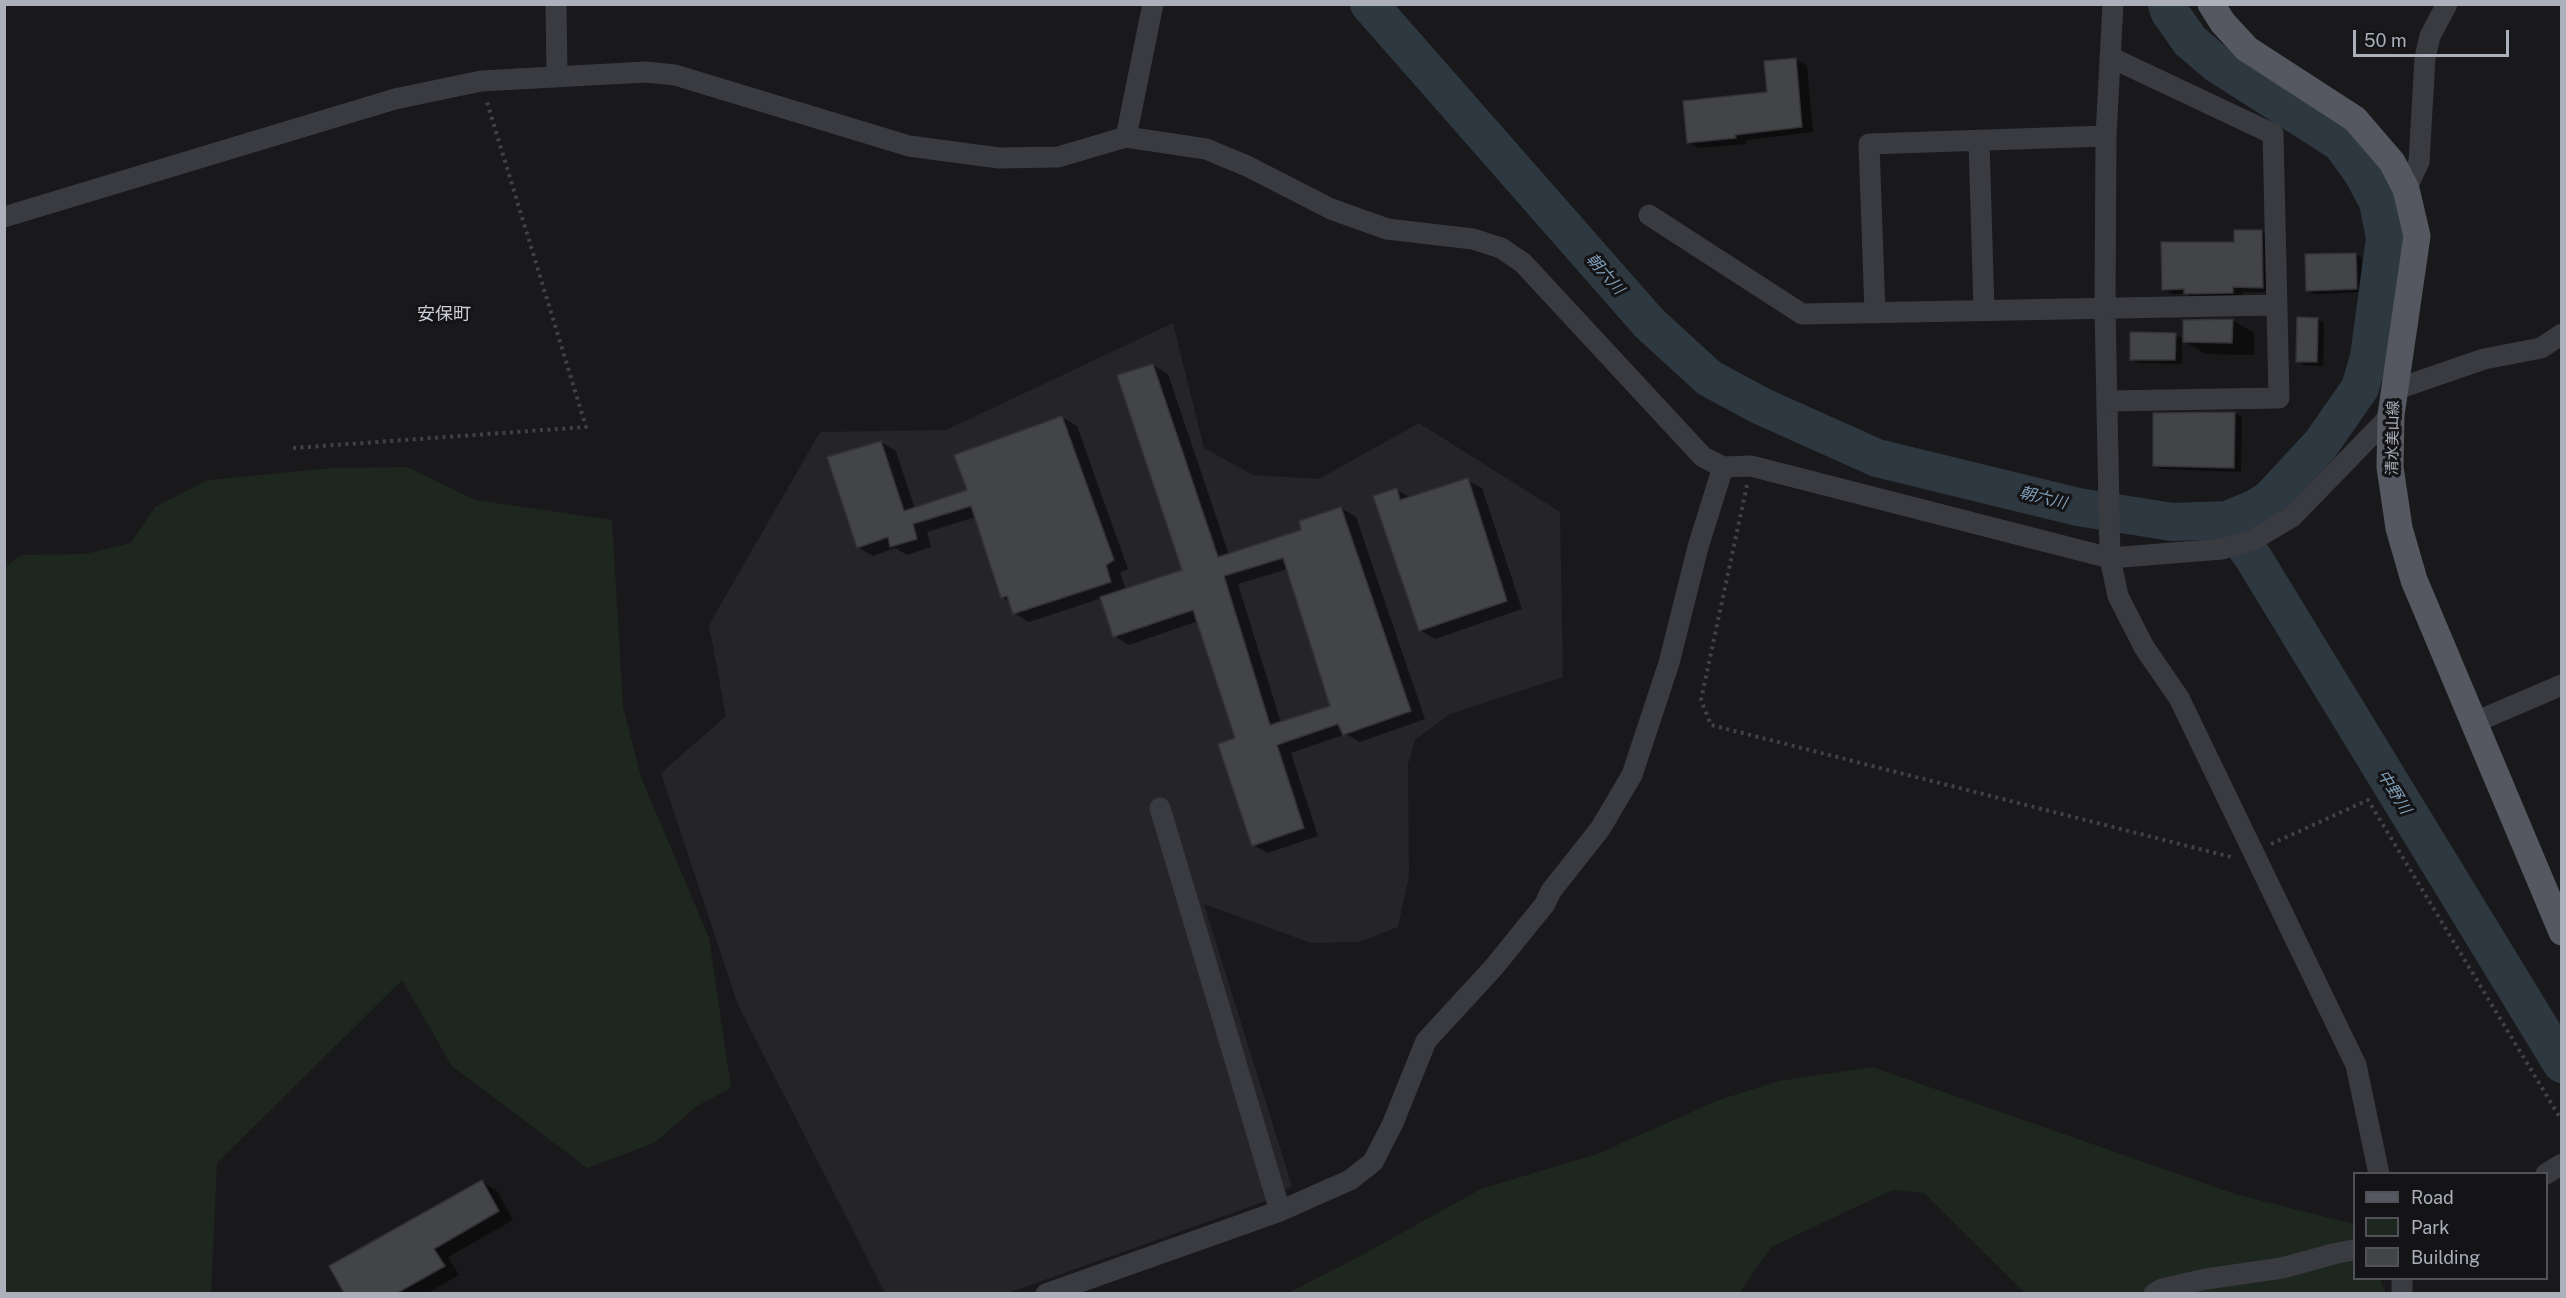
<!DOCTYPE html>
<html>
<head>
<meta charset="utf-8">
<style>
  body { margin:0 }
  #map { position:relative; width:2566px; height:1298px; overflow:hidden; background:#19191b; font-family:"Public Sans",sans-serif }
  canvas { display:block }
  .frame { position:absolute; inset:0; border:6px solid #abb0bb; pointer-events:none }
  .legend { position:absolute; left:2353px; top:1172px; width:195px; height:108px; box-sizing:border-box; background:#141416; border:2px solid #505258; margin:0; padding:8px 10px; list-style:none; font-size:18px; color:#abb0bb }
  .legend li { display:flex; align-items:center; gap:12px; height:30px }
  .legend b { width:30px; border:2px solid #505258 }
  .scale { position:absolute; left:2353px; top:30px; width:156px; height:27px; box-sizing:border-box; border:3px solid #abb0bb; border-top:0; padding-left:8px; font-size:18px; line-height:21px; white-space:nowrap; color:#abb0bb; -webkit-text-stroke:4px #141416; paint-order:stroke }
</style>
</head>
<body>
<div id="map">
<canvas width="2566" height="1298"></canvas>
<div class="frame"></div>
<ul class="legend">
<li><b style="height:8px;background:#555860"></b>Road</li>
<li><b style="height:16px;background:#1e271f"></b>Park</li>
<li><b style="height:16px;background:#434448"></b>Building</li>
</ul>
<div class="scale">50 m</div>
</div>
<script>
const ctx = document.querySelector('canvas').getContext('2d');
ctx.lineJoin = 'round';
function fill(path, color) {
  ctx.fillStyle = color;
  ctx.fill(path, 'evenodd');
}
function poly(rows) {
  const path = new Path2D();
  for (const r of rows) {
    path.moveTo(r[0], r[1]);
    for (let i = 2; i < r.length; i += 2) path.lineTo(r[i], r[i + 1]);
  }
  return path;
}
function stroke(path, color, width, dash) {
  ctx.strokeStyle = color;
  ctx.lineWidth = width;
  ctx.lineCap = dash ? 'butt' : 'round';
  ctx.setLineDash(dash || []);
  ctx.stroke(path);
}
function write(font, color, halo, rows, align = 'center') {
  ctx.font = font + ' "Public Sans","Noto Sans JP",sans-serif';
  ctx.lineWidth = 6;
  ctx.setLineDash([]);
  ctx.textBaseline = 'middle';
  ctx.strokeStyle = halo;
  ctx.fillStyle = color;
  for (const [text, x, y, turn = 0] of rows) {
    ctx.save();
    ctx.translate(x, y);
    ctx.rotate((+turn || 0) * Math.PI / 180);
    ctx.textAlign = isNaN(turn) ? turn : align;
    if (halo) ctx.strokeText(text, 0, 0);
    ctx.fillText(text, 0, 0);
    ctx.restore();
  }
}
const built = poly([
  [1173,323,1204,448,1253,475,1319,479,1419,423,1560,512,1563,677,1450,714,1415,740,1408,764,1409,876,1398,927,1359,942,1311,943,1204,904,1292,1186,1263,1202,1008,1293,885,1293,738,1005,661,773,726,716,709,625,820,432,946,430]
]);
const green = poly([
  [407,467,475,500,612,520,623,707,641,777,709,938,731,1088,697,1106,654,1143,587,1168,452,1066,402,980,217,1163,211,1293,5,1293,5,568,21,555,85,554,131,543,155,507,208,480,333,468],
  [1872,1067,2235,1194,2354,1224,2354,1278,2380,1279,2386,1293,2025,1293,1924,1193,1892,1190,1771,1247,1739,1293,1286,1294,1351,1261,1481,1189,1597,1154,1719,1100,1779,1081]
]);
const shadow = poly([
  [1795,59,1807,66,1813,132,1746,140,1746,144,1699,148,1688,142,1769,93],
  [2235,232,2262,232,2272,237,2272,292,2243,292,2242,298,2195,299,2187,294,2173,294,2163,289,2235,243],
  [2355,254,2362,258,2364,292,2314,294,2307,290],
  [2317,319,2324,323,2323,366,2304,365,2297,361],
  [2232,320,2254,333,2254,355,2206,354,2182,340,2182,364,2139,363,2131,359,2175,334,2184,340],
  [1153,365,1168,374,1229,555,1303,531,1341,508,1356,517,1425,719,1360,742,1346,734,1291,753,1318,836,1268,853,1253,845,1237,739,1198,621,1129,645,1114,636,1102,598,1029,622,1014,613,1010,602,1002,597,976,517,927,532,931,547,907,555,895,548,873,556,858,547,881,442,896,451,915,509,969,491,1062,417,1077,426,1128,569,1120,573,1126,590,1184,571],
  [1288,569,1332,707,1281,723,1238,584],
  [2235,413,2242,417,2241,472,2161,469,2154,465,2154,414],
  [1467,480,1482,488,1522,609,1435,639,1420,630,1397,490,1411,498],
  [482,1182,497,1191,513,1220,448,1257,459,1275,426,1294,345,1294,331,1267]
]);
const river = poly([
  [1369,4,1649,323,1709,378,1761,406,1877,458,2078,507,2172,522,2227,520,2256,508,2270,499,2321,444,2360,388,2369,357,2385,238,2378,202,2362,172,2341,143,2217,64,2190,41,2169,11,2167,4],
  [2227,520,2254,559,2562,1064]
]);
const building = poly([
  [1796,58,1802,127,1735,135,1736,138,1687,143,1683,101,1767,92,1764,61,1796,58],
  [2234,230,2262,230,2263,288,2233,287,2233,293,2184,294,2184,289,2162,290,2161,242,2234,242,2234,230],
  [2356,253,2357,289,2306,291,2305,254,2356,253],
  [2297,317,2318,318,2317,362,2296,362,2297,317],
  [2233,319,2232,343,2183,342,2183,320,2233,319],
  [2130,332,2176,333,2175,360,2130,360,2130,332],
  [1153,364,1218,557,1301,530,1299,521,1341,507,1411,711,1343,735,1338,724,1277,745,1304,828,1252,846,1218,744,1235,738,1193,610,1113,637,1100,597,1182,570,1117,375,1153,364],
  [1283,558,1330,706,1270,725,1224,576,1283,558],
  [2235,412,2234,468,2153,466,2153,413,2235,412],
  [1062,416,1114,560,1106,565,1111,582,1013,614,1007,596,1001,598,971,506,913,524,917,539,890,547,888,537,857,548,827,457,881,441,904,511,967,490,954,455,1062,416],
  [1468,478,1507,601,1419,631,1373,496,1397,488,1400,500,1468,478],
  [482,1180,499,1211,434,1249,445,1266,397,1293,344,1293,329,1266,482,1180]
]);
const path = poly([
  [293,448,586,427,486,99],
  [1747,485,1701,700,1711,725,2235,858],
  [2271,844,2368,800,2562,1121]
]);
const minor = poly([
  [556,4,557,76],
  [2113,4,2106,136,2105,308,2110,558,2118,596,2144,647,2179,698,2356,1065,2379,1174],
  [1126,137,1153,4],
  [1979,141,1984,310],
  [2406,189,2419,162,2425,58,2430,36,2447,4],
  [1649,215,1802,314,2277,305],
  [4,217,395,99,481,81,646,72,675,75,909,146,999,158,1058,157,1126,137,1206,149,1247,166,1331,209,1387,229,1473,239,1501,248,1523,263,1703,457,1723,467,1751,466,2110,558,2222,549,2253,540,2292,517,2391,415],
  [1875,313,1869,144,2106,136],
  [2394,390,2484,359,2541,348,2562,334],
  [2108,401,2279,398,2273,134,2110,57],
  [2473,723,2562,685],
  [1160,808,1280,1211],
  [2546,1174,2562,1164],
  [1046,1294,1280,1211,1350,1180,1373,1162,1393,1123,1426,1041,1494,967,1545,904,1551,891,1600,829,1632,775,1669,663,1698,547,1723,467],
  [2154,1294,2162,1289,2206,1279,2282,1268,2337,1253,2354,1250],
  [2402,1294,2402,1278]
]);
const major = poly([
  [2211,4,2223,23,2247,49,2355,119,2392,162,2406,189,2417,236,2391,415,2390,467,2399,528,2414,580,2562,932]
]);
const streetNames = [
  ["清水美山線",2393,438,-89]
];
const waterNames = [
  ["朝六川",1605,274,49],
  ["朝六川",2043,498,14],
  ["中野川",2394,792,58]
];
const quarterNames = [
  ["安保町",444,314]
];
fill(built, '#252528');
fill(green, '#1e271f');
fill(shadow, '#0007');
stroke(river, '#2e3840', 38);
fill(building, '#434448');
stroke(building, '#333337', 1.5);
stroke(path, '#404248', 4, [3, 4.5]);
stroke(minor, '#3a3b40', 21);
stroke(major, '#555860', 27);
write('15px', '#abb0bb', '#141416', streetNames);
write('italic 16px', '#809eb8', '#141416', waterNames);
write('18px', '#cccfd7', '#141416', quarterNames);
</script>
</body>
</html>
